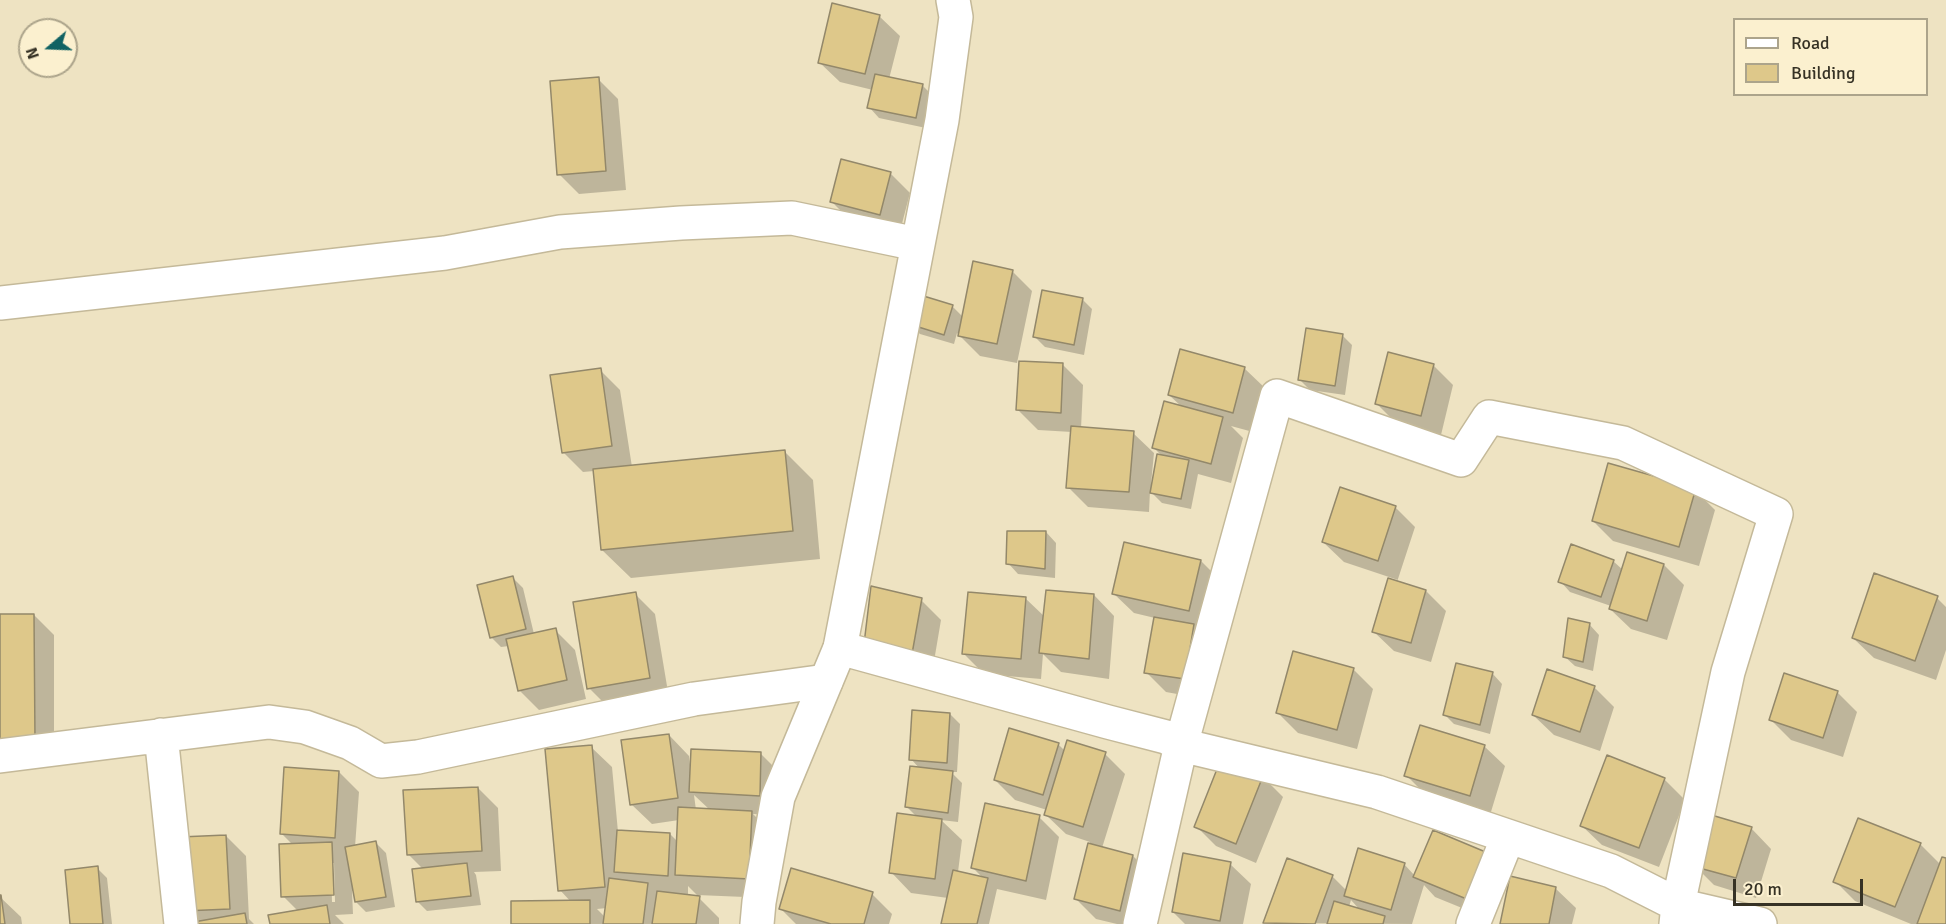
<!DOCTYPE html>
<html>
<head>
<meta charset="utf-8">
<style>
  body { margin:0 }
  #map { position:relative; width:1946px; height:924px; overflow:hidden; background:#eee3c2; font-family:Signika,sans-serif }
  canvas { display:block }
  .legend { position:absolute; left:1733px; top:18px; width:195px; height:78px; box-sizing:border-box; background:#fbf0cf; border:2px solid #aca48b; margin:0; padding:8px 10px; list-style:none; font-size:18px; color:#363225 }
  .legend li { display:flex; align-items:center; gap:12px; height:30px }
  .legend b { width:30px; border:2px solid #aca48b }
  .north { position:absolute; left:18px; top:18px; width:60px; height:60px; box-sizing:border-box; background:#fbf0cf; border:2px solid #aca48b; border-radius:50%; rotate:251deg; font-size:16px; font-weight:700; line-height:24px; text-align:center; color:#363225 }
  .north::after { content:''; display:block; margin:auto; width:21px; height:27px; background:#106263; clip-path:polygon(50% 0,100% 100%,50% 72%,0 100%) }
  .scale { position:absolute; left:1733px; top:879px; width:130px; height:27px; box-sizing:border-box; border:3px solid #363225; border-top:0; padding-left:8px; font-size:18px; line-height:21px; white-space:nowrap; color:#363225; -webkit-text-stroke:4px #fbf0cf; paint-order:stroke }
</style>
</head>
<body>
<div id="map">
<canvas width="1946" height="924"></canvas>
<ul class="legend">
<li><b style="height:8px;background:#fff"></b>Road</li>
<li><b style="height:16px;background:#dec88a"></b>Building</li>
</ul>
<div class="north">N</div>
<div class="scale">20 m</div>
</div>
<script>
const ctx = document.querySelector('canvas').getContext('2d');
ctx.lineJoin = 'round';
function fill(path, color) {
  ctx.fillStyle = color;
  ctx.fill(path, 'evenodd');
}
function poly(rows) {
  const path = new Path2D();
  for (const r of rows) {
    path.moveTo(r[0], r[1]);
    for (let i = 2; i < r.length; i += 2) path.lineTo(r[i], r[i + 1]);
  }
  return path;
}
function stroke(path, color, width, dash) {
  ctx.strokeStyle = color;
  ctx.lineWidth = width;
  ctx.lineCap = dash ? 'butt' : 'round';
  ctx.setLineDash(dash || []);
  ctx.stroke(path);
}
const shadow = poly([
  [879,16,900,36,889,79,923,86,933,96,926,128,879,118,869,107,873,90,840,82,819,62],
  [598,79,618,99,626,190,579,194,559,174],
  [890,173,910,193,899,235,852,222,832,202],
  [1012,271,1032,291,1017,363,980,356,957,333,954,344,920,334,910,324,952,306,963,317],
  [1082,299,1092,309,1084,355,1045,347,1035,337],
  [1342,335,1352,345,1345,395,1310,390,1300,380],
  [1063,365,1083,385,1081,429,1133,433,1154,453,1151,484,1153,484,1163,457,1154,448,1182,407,1169,395,1244,368,1265,388,1253,432,1231,426,1243,438,1231,483,1198,474,1191,509,1162,503,1150,491,1149,512,1088,507,1068,487,1072,432,1038,430,1018,410],
  [1433,365,1453,385,1441,435,1397,424,1377,404],
  [600,370,620,390,632,467,784,451,813,480,820,559,631,578,602,550,594,471,583,472,563,452],
  [1695,490,1715,510,1699,566,1613,541,1593,521],
  [1395,507,1415,527,1397,582,1426,591,1446,611,1431,662,1394,651,1373,631,1398,580,1344,562,1323,542],
  [1046,532,1056,543,1055,578,1018,574,1008,563],
  [1201,561,1221,581,1209,631,1195,627,1213,646,1205,699,1166,692,1146,672,1155,618,1134,613,1113,593],
  [1613,561,1623,570,1664,565,1684,585,1667,640,1631,629,1610,609,1611,606,1570,592,1560,581],
  [513,578,523,588,534,634,555,630,575,650,586,699,539,710,519,690,509,646,501,647,491,637],
  [635,594,655,614,669,698,609,708,589,688],
  [1094,595,1114,616,1109,679,1061,672,1043,654,1041,679,984,674,964,654,1025,598,1045,617],
  [1937,598,1946,607,1946,650,1936,680,1874,658,1853,638],
  [921,600,941,620,932,673,866,643],
  [0,615,34,615,54,635,54,759,0,759],
  [1589,624,1599,635,1593,671,1575,666,1564,656],
  [1353,669,1373,689,1357,749,1298,733,1278,713],
  [1492,673,1502,684,1490,734,1454,724,1444,714],
  [1594,687,1614,707,1600,751,1554,735,1533,715],
  [1837,692,1857,712,1843,757,1791,740,1771,720],
  [950,714,960,724,957,772,951,772,962,783,958,822,941,820,962,840,958,872,983,878,973,868,1039,817,1059,837,1046,900,997,889,989,924,942,924,948,898,911,893,891,872,917,817,906,806,920,769,911,759],
  [669,735,689,756,690,764,761,754,781,774,779,815,753,814,771,832,769,898,697,895,688,886,688,896,699,898,719,918,719,924,512,924,571,902,560,890,591,747,612,767,618,832,670,834,678,842,679,820,652,824,631,804],
  [694,795,710,810,696,810],
  [607,908,606,918,597,909],
  [1058,744,1065,751,1105,754,1125,774,1102,848,1133,856,1153,876,1142,924,1117,924,1096,919,1076,899,1090,842,1066,834,1045,814,1047,810,1015,800,995,780],
  [1484,746,1505,766,1490,815,1426,795,1406,775],
  [1608,757,1664,779,1685,800,1659,867,1602,845,1581,825],
  [339,772,359,792,355,847,376,843,386,853,395,907,366,912,356,902,354,890,352,891,353,914,335,915,344,924,272,924,298,911,283,896,293,845,281,833],
  [331,863,334,863,335,902,332,902],
  [1263,777,1283,797,1256,863,1216,846,1196,826],
  [478,788,498,808,501,871,474,872,476,875,481,905,427,911,417,901,423,869,408,854],
  [1751,828,1771,849,1756,898,1714,885,1694,865],
  [1433,832,1489,919,1435,897,1424,885,1412,924,1265,923,1332,876,1347,891,1404,864,1415,876],
  [1351,900,1360,910,1349,907],
  [226,836,246,856,249,919,254,924,192,924,185,910],
  [1920,844,1941,865,1946,860,1946,924,1911,924,1855,901,1835,881],
  [1230,864,1251,884,1243,924,1185,924,1173,912],
  [97,868,107,878,112,924,72,924],
  [1555,888,1576,908,1572,924,1502,924],
  [872,894,892,914,889,924,796,924,781,909],
  [0,897,21,917,22,924,0,924]
]);
const building = poly([
  [832,3,880,15,865,74,818,63,832,3],
  [875,74,923,84,916,118,867,108,875,74],
  [599,77,606,171,557,175,550,81,599,77],
  [841,159,891,172,880,215,830,202,841,159],
  [973,261,1013,270,997,344,958,336,973,261],
  [1042,290,1083,298,1074,345,1033,337,1042,290],
  [917,294,953,305,944,335,909,324,917,294],
  [1306,328,1343,334,1335,386,1298,380,1306,328],
  [1180,349,1245,367,1233,413,1168,395,1180,349],
  [1388,352,1434,364,1421,416,1375,404,1388,352],
  [1019,361,1063,363,1061,413,1016,410,1019,361],
  [601,368,612,446,562,453,550,375,601,368],
  [1164,401,1223,417,1211,464,1152,448,1164,401],
  [1071,426,1134,431,1129,492,1066,488,1071,426],
  [785,450,793,531,601,550,593,469,785,450],
  [1157,454,1189,460,1181,499,1150,493,1157,454],
  [1608,463,1696,488,1679,547,1592,521,1608,463],
  [1340,487,1396,506,1378,561,1322,542,1340,487],
  [1007,531,1046,531,1045,569,1006,564,1007,531],
  [1124,542,1201,560,1189,611,1112,594,1124,542],
  [1571,544,1614,560,1601,597,1558,582,1571,544],
  [1627,552,1664,564,1647,621,1609,609,1627,552],
  [1874,573,1938,596,1915,661,1852,638,1874,573],
  [513,576,526,629,490,638,477,585,513,576],
  [1388,578,1426,590,1411,643,1372,632,1388,578],
  [871,586,922,598,912,654,864,644,871,586],
  [1046,590,1094,594,1089,659,1039,653,1046,590],
  [636,592,650,678,587,689,573,602,636,592],
  [968,592,1026,597,1021,659,962,654,968,592],
  [0,614,34,614,35,740,0,740,0,614],
  [1154,617,1194,624,1185,679,1144,673,1154,617],
  [1568,618,1590,623,1583,662,1563,657,1568,618],
  [556,628,567,680,518,691,506,639,556,628],
  [1293,651,1354,668,1337,730,1276,713,1293,651],
  [1456,663,1493,672,1480,725,1443,715,1456,663],
  [1547,669,1595,686,1580,732,1532,715,1547,669],
  [1784,673,1838,691,1823,738,1769,720,1784,673],
  [912,710,950,713,947,763,909,760,912,710],
  [1420,725,1485,745,1470,796,1404,776,1420,725],
  [1009,728,1059,743,1043,795,994,780,1009,728],
  [669,734,678,798,630,805,621,740,669,734],
  [1067,740,1106,752,1083,827,1044,815,1067,740],
  [592,745,605,887,558,891,545,749,592,745],
  [691,749,761,752,760,796,689,792,691,749],
  [1607,755,1665,778,1639,848,1580,826,1607,755],
  [1221,759,1263,776,1236,844,1194,827,1221,759],
  [910,766,953,771,948,813,905,807,910,766],
  [284,767,339,771,335,838,280,834,284,767],
  [478,787,482,851,407,855,403,790,478,787],
  [985,803,1040,815,1026,881,971,868,985,803],
  [678,807,752,811,749,879,675,875,678,807],
  [897,813,942,819,935,879,889,873,897,813],
  [1708,814,1752,827,1736,878,1692,866,1708,814],
  [1858,818,1921,843,1895,907,1833,882,1858,818],
  [617,830,670,833,668,876,614,872,617,830],
  [1433,830,1488,853,1469,900,1413,877,1433,830],
  [226,835,230,909,184,911,180,837,226,835],
  [376,841,386,897,355,902,345,847,376,841],
  [332,842,334,895,281,897,279,844,332,842],
  [1088,843,1133,855,1120,911,1074,899,1088,843],
  [1358,848,1405,863,1391,910,1344,896,1358,848],
  [1183,853,1231,862,1220,921,1172,912,1183,853],
  [1942,857,1946,858,1946,924,1917,924,1942,857],
  [1287,858,1333,875,1315,924,1263,923,1287,858],
  [467,863,471,896,416,902,412,869,467,863],
  [98,866,103,924,70,924,65,870,98,866],
  [791,868,873,892,864,924,831,924,779,909,791,868],
  [953,870,988,878,977,924,941,924,953,870],
  [1510,876,1556,887,1549,924,1500,924,1510,876],
  [609,878,648,883,643,924,603,924,609,878],
  [657,891,700,896,696,924,652,924,657,891],
  [0,895,1,895,5,924,0,924,0,895],
  [590,900,590,924,511,924,511,901,590,900],
  [1334,901,1385,916,1383,924,1327,924,1334,901],
  [327,905,330,924,270,924,268,915,327,905],
  [245,913,247,924,188,924,188,923,245,913]
]);
const minor = poly([
  [0,303,445,253,560,232,681,223,792,218,917,244],
  [840,648,1108,722,1166,737,1181,745,1377,792,1611,871,1678,905,1728,672,1776,514,1623,443,1489,417,1461,460,1277,396,1181,745,1140,924],
  [161,735,181,924],
  [0,756,269,722,305,727,350,743,381,761,418,757,694,699,826,681],
  [1473,924,1508,837],
  [1676,924,1678,905,1760,924]
]);
const tertiary = poly([
  [757,924,759,902,778,797,840,648,942,120,956,17,953,0]
]);
fill(shadow, '#0003');
fill(building, '#dec88a');
stroke(building, '#93886a', 1.5);
stroke(minor, '#c4b999', 36);
stroke(tertiary, '#c4b999', 36);
stroke(minor, '#fff', 33);
stroke(tertiary, '#fff', 33);
</script>
</body>
</html>
